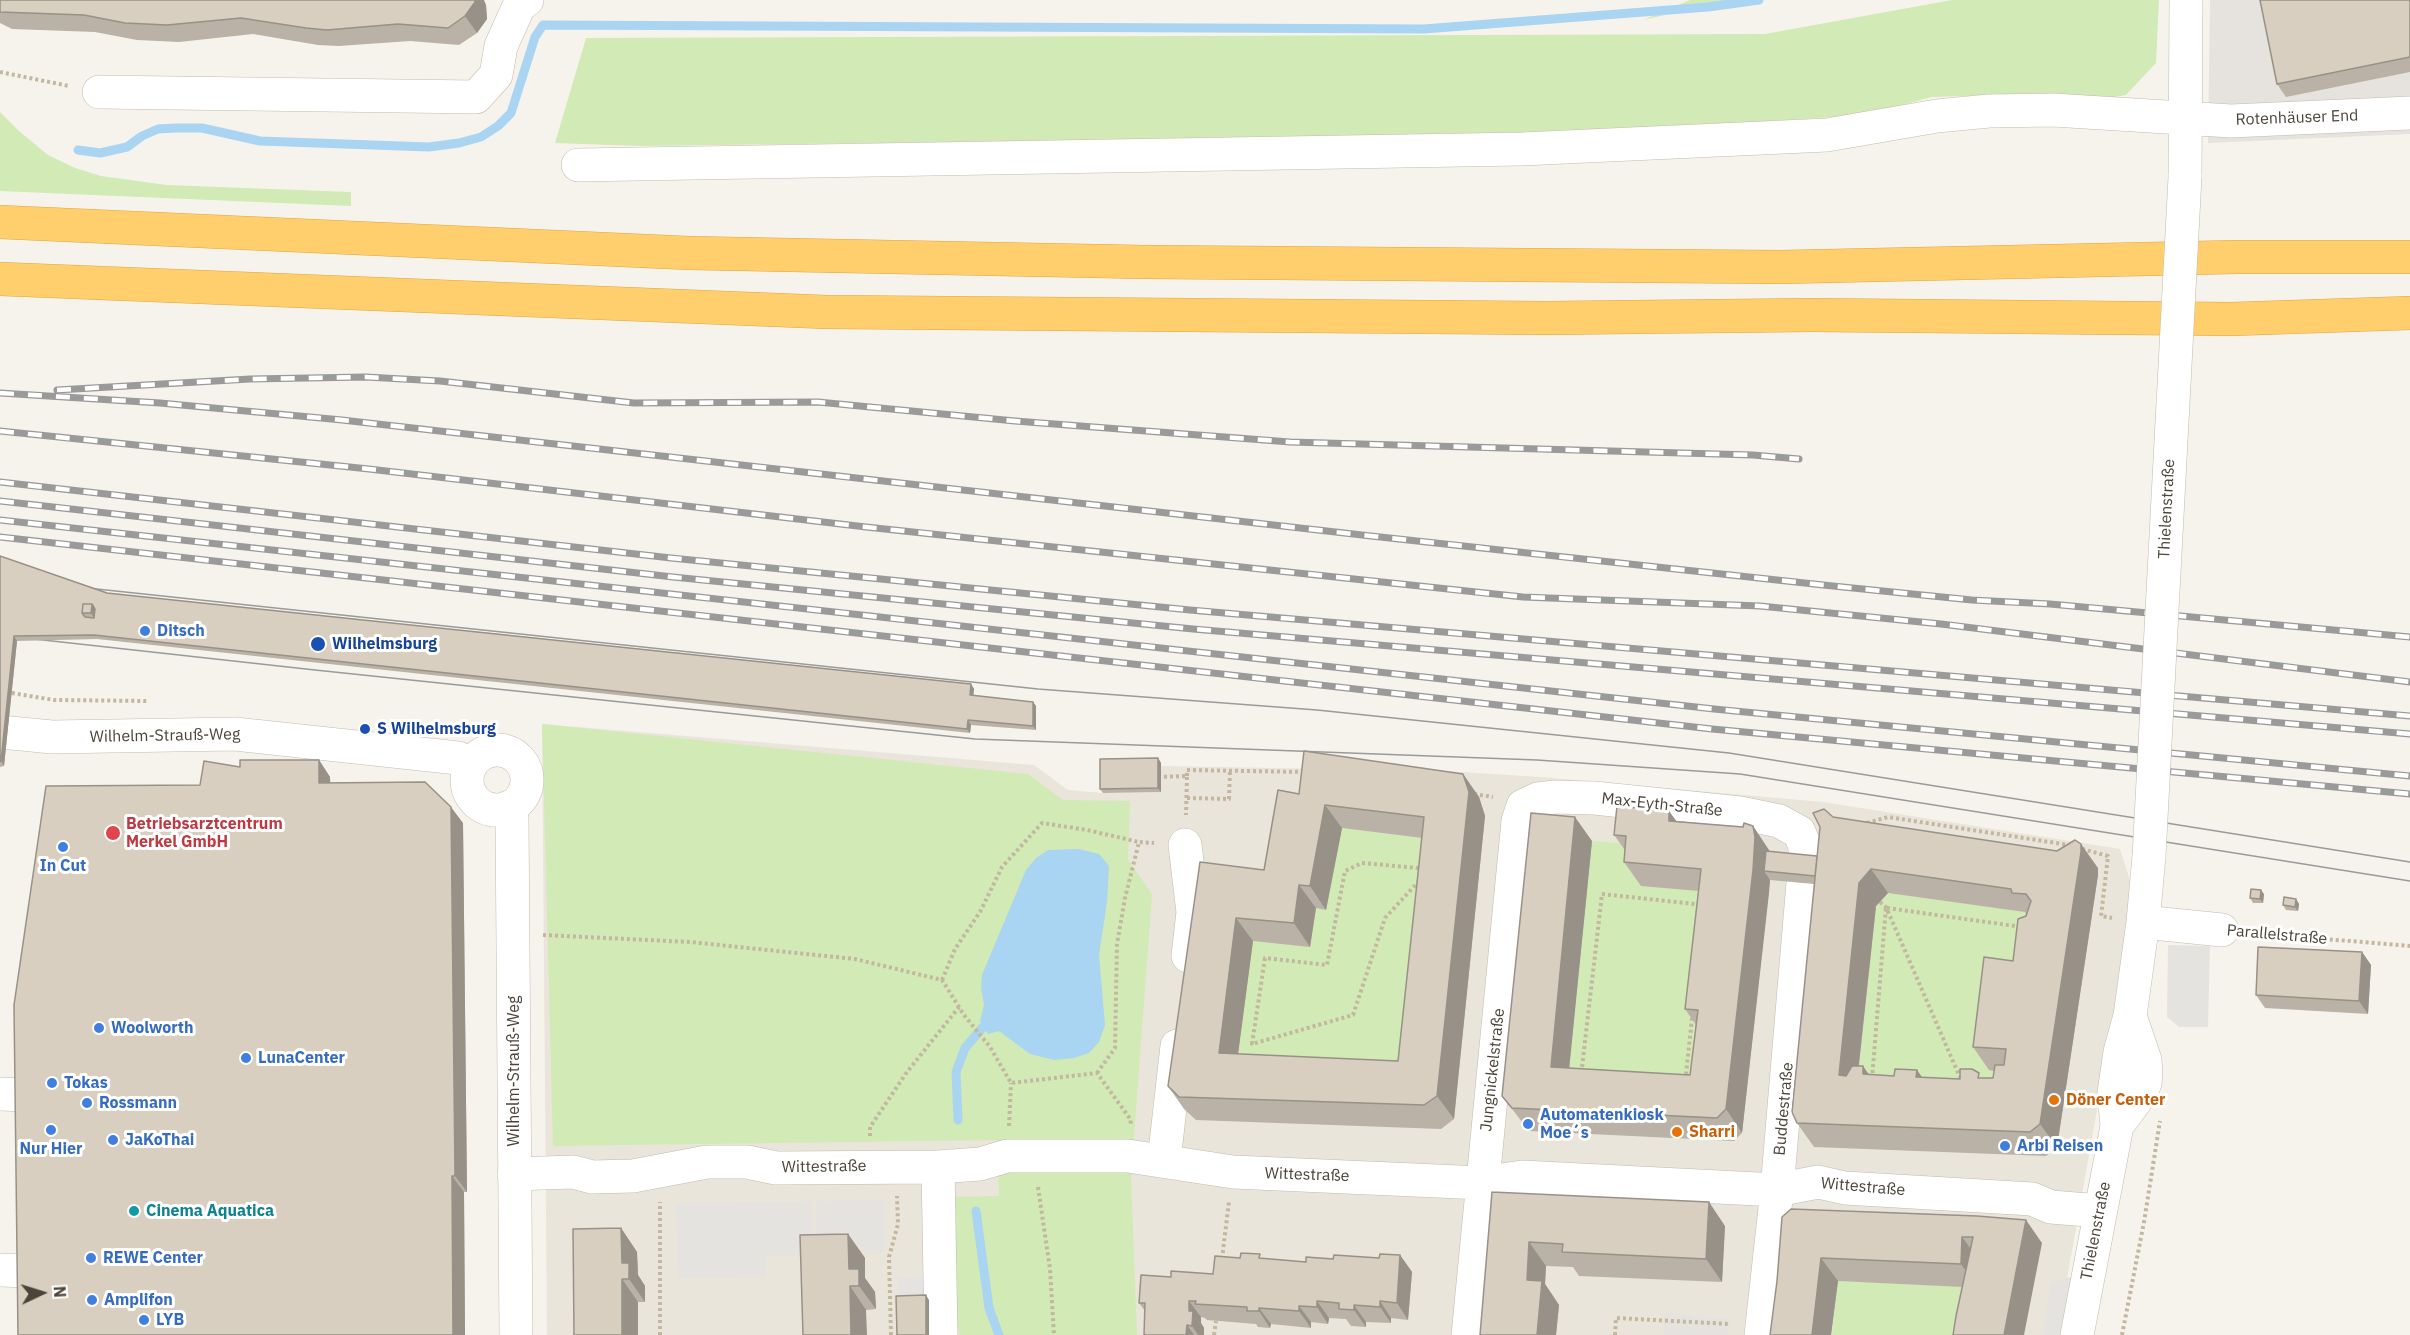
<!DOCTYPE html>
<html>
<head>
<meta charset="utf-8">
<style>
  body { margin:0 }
  #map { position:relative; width:2410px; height:1335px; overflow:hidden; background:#f6f3ec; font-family:"IBM Plex Sans",sans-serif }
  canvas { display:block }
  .north { position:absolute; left:12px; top:1263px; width:60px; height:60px; -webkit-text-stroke:4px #fff; paint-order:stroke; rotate:86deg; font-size:16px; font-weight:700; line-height:24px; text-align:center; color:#4b4439 }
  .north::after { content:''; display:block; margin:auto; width:21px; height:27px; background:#4b4439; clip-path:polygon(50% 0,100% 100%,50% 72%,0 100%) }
</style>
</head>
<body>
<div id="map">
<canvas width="2410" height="1335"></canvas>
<div class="north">N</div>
</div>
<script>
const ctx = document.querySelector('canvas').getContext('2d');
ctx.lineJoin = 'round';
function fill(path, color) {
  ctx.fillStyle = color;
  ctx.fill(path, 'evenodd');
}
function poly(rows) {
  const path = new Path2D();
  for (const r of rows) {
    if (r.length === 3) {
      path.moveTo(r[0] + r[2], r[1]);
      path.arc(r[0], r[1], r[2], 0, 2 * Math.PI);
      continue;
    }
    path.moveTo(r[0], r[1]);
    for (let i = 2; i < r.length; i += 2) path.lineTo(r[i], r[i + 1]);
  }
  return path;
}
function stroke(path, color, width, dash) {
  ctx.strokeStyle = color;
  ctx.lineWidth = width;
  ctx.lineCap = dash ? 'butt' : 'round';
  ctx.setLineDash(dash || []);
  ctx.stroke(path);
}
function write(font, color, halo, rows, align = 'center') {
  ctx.font = font + ' "IBM Plex Sans",sans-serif';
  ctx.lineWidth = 6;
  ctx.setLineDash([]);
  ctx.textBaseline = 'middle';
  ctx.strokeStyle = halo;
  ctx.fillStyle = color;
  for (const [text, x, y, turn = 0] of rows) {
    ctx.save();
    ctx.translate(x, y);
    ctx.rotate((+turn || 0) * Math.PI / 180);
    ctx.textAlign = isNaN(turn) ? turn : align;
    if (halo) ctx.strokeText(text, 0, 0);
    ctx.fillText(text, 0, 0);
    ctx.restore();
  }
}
const residential = poly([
  [542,724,1034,765,1068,790,1103,793,1161,792,1161,766,1447,771,1541,777,1823,802,2120,849,2135,896,2057,1335,547,1335]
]);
const industrial = poly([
  [2210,0,2410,0,2410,134,2208,143]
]);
const green = poly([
  [1690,0,1732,0,1643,20],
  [1952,0,2159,0,2156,63,2126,95,2080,103,2002,95,1932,97,1865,115,1618,131,1288,138,638,146,555,143,586,38,1765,34],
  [0,112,19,131,48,155,75,168,101,176,167,185,351,192,351,206,0,191],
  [542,724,1028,774,1063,800,1130,801,1128,860,1152,894,1131,1177,1137,1335,959,1335,947,1197,999,1196,997,1140,553,1146],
  [1342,828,1440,841,1414,1084,1235,1077,1253,941,1310,946,1316,908],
  [1592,841,1632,844,1718,893,1706,1098,1567,1090],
  [1888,893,2027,912,2021,1088,1879,1098,1859,1068,1876,906],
  [1838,1281,1977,1287,1974,1335,1832,1335]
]);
const parking = poly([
  [2168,945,2210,946,2208,1027,2179,1027,2167,1017],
  [884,1200,885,1252,817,1253,816,1201],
  [812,1201,813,1255,766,1256,766,1277,678,1278,676,1204],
  [949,1276,954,1335,899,1300,898,1278],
  [2074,1276,2064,1335,2043,1335,2050,1283],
  [1666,1312,1730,1319,1728,1335,1663,1335]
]);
const water = poly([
  [1079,849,1099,854,1109,866,1107,902,1099,955,1105,1025,1099,1042,1089,1053,1074,1058,1054,1060,1030,1054,999,1031,988,1034,980,1021,984,1005,981,988,982,975,1026,870,1036,858,1048,850]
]);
const stream = poly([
  [78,150,100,153,127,147,142,136,158,129,176,128,202,128,260,141,429,147,459,143,481,137,498,126,511,113,535,37,543,25,1424,29,1708,7,1759,0],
  [958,1120,956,1072,965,1048,983,1027],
  [976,1211,989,1308,999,1335]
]);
const path = poly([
  [0,72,69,86],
  [0,691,54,700,149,701],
  [1187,776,1187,770,1306,772],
  [1158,777,1187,776,1186,815],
  [1474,794,1493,797],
  [1187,798,1229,799,1230,771],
  [1867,823,1888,817,2069,845],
  [2082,849,2108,856,2101,916,2112,918],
  [1362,863,1430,869,1385,918,1353,1015,1252,1044,1265,958,1327,965,1345,871,1362,863],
  [1602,894,1704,905,1685,1084,1581,1076,1602,894],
  [1880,902,1886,907,1962,1082],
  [1887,908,2022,927],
  [2252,933,2410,946],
  [543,935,690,942,855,959,942,980,964,1015,990,1047,1011,1083,1097,1073,1131,1120,1130,1126],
  [942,980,955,949,980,912,1002,867,1042,823,1087,830,1139,842],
  [1097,1073,1115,1048,1117,944,1125,898,1139,842,1154,843],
  [1872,1079,1886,907],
  [1009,1126,1011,1083],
  [870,1136,870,1127,907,1072,959,1007],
  [1038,1187,1050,1269,1054,1335],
  [1222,1259,1229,1201],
  [660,1335,660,1202],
  [891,1335,889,1257,898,1224,897,1196],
  [1214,1335,1216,1321],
  [1615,1335,1616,1318,1730,1324],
  [2122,1335,2144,1222,2160,1121]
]);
const minor = poly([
  [99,92,476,97,496,75,501,46,519,6,527,0],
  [578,165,1522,149,1827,135,1937,116,1989,111,2053,110,2231,121,2410,113],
  [2185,177,2186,0],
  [0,732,52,737,235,734,458,758,471,764],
  [497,780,30],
  [509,807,512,818,516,1335],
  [1185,845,1193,912,1188,956],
  [2143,922,2222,930],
  [0,1094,27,1095],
  [2117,1126,2139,1096,2145,1083,2146,1073,2145,1060,2130,1016],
  [1164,1161,1177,1046],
  [938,1167,941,1335],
  [514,1174,573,1172,592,1177,633,1176,707,1162,747,1162,776,1168,938,1167,980,1164,1007,1156,1128,1156,1233,1172,1482,1183,1522,1177,1777,1190,1818,1182,1845,1188,2032,1199,2051,1207,2100,1211],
  [0,1270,29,1271],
  [1468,1335,1518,821,1523,806,1538,799,1555,797,1594,798,1740,813,1779,821,1799,832,1805,846,1805,863],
  [1761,1335,1777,1190,1803,883],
  [2077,1335,2117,1126,2114,1093,2120,1052,2130,1016,2143,922,2149,856]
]);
const highway = poly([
  [0,222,689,253,1146,262,1781,267,2238,257,2410,257],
  [0,279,827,312,1547,318,1811,315,2232,319,2410,313]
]);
const tram = poly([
  [78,587,1038,689,1317,710,1729,753,2410,862],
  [0,633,34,639,315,670,975,739,1537,760,1740,774,2410,881]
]);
const rail = poly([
  [57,390,250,379,366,377,440,381,634,403,818,402,1015,421,1290,442,1753,455,1799,459],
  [0,393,160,403,342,420,1371,536,1823,585,1972,600,2050,604,2410,637],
  [0,431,369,469,866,527,1523,597,1760,606,1941,624,2410,682],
  [0,482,671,558,1190,610,2410,716],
  [0,501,673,577,1193,629,2410,734],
  [0,520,1714,709,2410,776],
  [0,537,1712,729,2410,794]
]);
const minorBridge = poly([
  [2149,856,2185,177]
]);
const wall = poly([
  [0,0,486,5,487,19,477,33,459,45,410,41,339,46,318,45,253,34,179,42,137,40,95,32,12,29,0,23],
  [2410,0,2410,72,2286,97,2277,84],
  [0,556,107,593,971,684,974,689,973,695,1033,702,1036,706,1036,730,971,725,970,733,97,639,17,641,4,766,0,767],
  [1158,758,1161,763,1161,792,1103,793,1100,789],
  [319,760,330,777,330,783,463,823,467,1192,464,1192,465,1335,18,1335,240,767],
  [1463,774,1479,797,1485,816,1454,1119,1441,1129,1196,1120,1184,1109,1168,1086,1200,862,1264,870,1299,794],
  [1342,828,1422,838,1398,1061,1238,1054,1253,941,1310,947,1316,908,1326,910],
  [1833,817,2098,868,2098,875,2057,1147,2046,1156,1814,1147,1797,1123,1814,884,1770,880,1742,1133,1734,1141,1529,1131,1502,1096,1592,841,1569,1068,1690,1075,1696,1025,1685,1009,1699,891,1641,886,1624,862,1625,850,1614,835,1677,821,1743,827,1753,826,1770,852,1817,856],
  [1888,893,2025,912,2026,914,2013,961,1973,1047,1989,1070,1994,1071,1993,1078,1960,1079,1869,1075,1863,1066,1859,1066,1876,906],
  [2264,894,2263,903,2253,903,2250,898],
  [2296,899,2299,904,2298,911,2286,910,2283,905],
  [2362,952,2371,965,2368,1014,2265,1008,2256,995],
  [1492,1192,1725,1226,1722,1282,1579,1276,1573,1267,1546,1266,1545,1284,1559,1305,1556,1335,1480,1335],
  [1782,1217,2042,1243,1963,1287,1838,1281,1831,1335,1770,1335,1777,1281],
  [621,1228,637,1252,638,1275,645,1286,645,1302,638,1302,573,1229],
  [848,1234,865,1258,865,1278,875,1292,876,1309,866,1310,803,1335],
  [1400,1255,1412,1272,1408,1320,1391,1318,1391,1323,1366,1322,1366,1327,1351,1326,1346,1319,1329,1318,1328,1324,1311,1322,1311,1328,1271,1324,1270,1328,1258,1327,1256,1324,1207,1320,1205,1318,1201,1317,1201,1323,1204,1328,1204,1335,1144,1335,1145,1311,1139,1303,1171,1277,1213,1274,1240,1258,1306,1262,1333,1259,1379,1258]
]);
const shadedWall = poly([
  [475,0,484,0,486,5,487,19,477,33,465,16],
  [92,604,98,613,97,622,91,613],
  [14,636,17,641,4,766,1,761],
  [971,684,974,689,973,699,970,695],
  [1033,702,1036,706,1036,730,1033,726],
  [968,720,971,725,970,733,967,729],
  [1158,758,1161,763,1161,792,1158,788],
  [319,760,330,777,331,799,319,783],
  [1463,774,1479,797,1485,816,1454,1119,1437,1096],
  [1325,805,1342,828,1326,910,1310,886],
  [451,807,463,823,467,1192,455,1176],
  [1669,811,1686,834,1669,821],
  [1575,817,1592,841,1567,1090,1551,1067],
  [1753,826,1769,850,1772,860,1764,871,1770,880,1769,893,1742,1133,1726,1109],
  [2081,844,2098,868,2098,875,2057,1147,2040,1124],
  [1871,869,1888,893,1876,906,1855,1099,1839,1075,1859,883],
  [1299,885,1316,908,1310,947,1294,923],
  [2261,890,2264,894,2263,903,2260,899],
  [2296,899,2299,904,2298,911,2295,907],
  [1236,918,1253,941,1235,1077,1219,1053],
  [2362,952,2371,965,2368,1014,2359,1001],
  [1863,1066,1879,1090,1863,1074],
  [1917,1070,1933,1093,1916,1077],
  [452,1176,464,1192,465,1335,453,1335],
  [1709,1202,1725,1226,1722,1282,1706,1259],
  [2026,1220,2042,1243,2024,1335,2004,1335],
  [621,1228,637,1252,638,1275,645,1286,645,1302,629,1279,622,1263],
  [848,1234,865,1258,865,1278,875,1292,876,1309,859,1286,849,1269],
  [1962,1237,1979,1260,1977,1287,1961,1264],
  [1529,1242,1546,1266,1545,1284,1559,1305,1556,1335,1537,1335,1527,1280],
  [1400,1255,1412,1272,1408,1320,1397,1303],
  [1821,1258,1838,1281,1831,1335,1812,1335],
  [622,1279,638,1302,638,1335,622,1335],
  [850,1286,866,1310,867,1335,851,1335],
  [926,1295,929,1300,929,1335,926,1335],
  [1189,1301,1201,1317,1201,1323,1204,1328,1204,1335,1198,1335,1192,1326,1189,1311],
  [1317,1301,1329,1318,1328,1324,1317,1307],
  [1380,1301,1391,1318,1391,1323,1380,1307],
  [1354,1305,1366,1322,1366,1327,1354,1310],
  [1299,1306,1311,1322,1311,1328,1299,1311],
  [1259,1308,1271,1324,1270,1328,1259,1311],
  [1187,1325,1194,1335,1186,1335]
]);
const building = poly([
  [0,0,475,0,475,2,465,16,448,28,398,24,327,30,306,28,241,18,167,25,125,23,84,15,0,12,0,0],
  [2260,0,2410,0,2410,57,2277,84,2260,0],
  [0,556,107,593,971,684,970,695,1033,702,1033,726,968,720,967,729,94,635,14,636,1,761,0,762,0,556],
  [83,604,92,604,95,609,94,618,85,617,82,613,83,604],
  [83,604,92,604,91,613,82,613,83,604],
  [1304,751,1463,774,1469,792,1437,1096,1424,1105,1179,1097,1168,1086,1200,862,1264,870,1278,790,1299,794,1304,751],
  [1325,805,1424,817,1398,1061,1219,1053,1236,918,1294,923,1299,885,1310,886,1325,805],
  [1158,758,1158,788,1100,789,1100,759,1158,758],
  [240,760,319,760,319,783,425,782,451,807,455,1176,452,1176,453,1335,18,1335,14,1005,46,786,200,785,204,761,240,767,240,760],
  [1617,806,1669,811,1669,821,1743,827,1744,823,1753,826,1755,837,1753,870,1726,1109,1717,1118,1512,1108,1502,1096,1531,813,1575,817,1551,1067,1690,1075,1698,1010,1685,1009,1701,869,1624,862,1626,836,1614,835,1617,806],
  [1824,809,1833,817,2057,851,2075,840,2081,844,2081,852,2040,1124,2030,1132,1797,1123,1792,1112,1820,827,1813,813,1824,809],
  [1871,869,2011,889,2012,893,2026,894,2031,901,2026,916,2018,919,2013,961,1984,957,1973,1047,2006,1049,2004,1065,1995,1065,1993,1078,1978,1078,1979,1073,1972,1069,1960,1069,1960,1079,1916,1077,1917,1070,1895,1069,1894,1076,1863,1074,1863,1066,1852,1066,1846,1076,1839,1075,1859,883,1871,869],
  [1766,851,1817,856,1815,876,1764,871,1766,851],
  [2251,889,2261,890,2260,899,2250,898,2251,889],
  [2284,897,2296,899,2295,907,2283,905,2284,897],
  [2258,947,2362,952,2359,1001,2256,995,2258,947],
  [1492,1192,1709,1202,1706,1259,1562,1252,1563,1244,1529,1242,1527,1280,1542,1281,1537,1335,1480,1335,1492,1192],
  [1791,1209,1977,1216,2026,1220,2004,1335,1953,1335,1956,1316,1973,1237,1962,1237,1961,1264,1821,1258,1812,1335,1770,1335,1777,1281,1782,1217,1791,1209],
  [621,1228,622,1263,629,1263,629,1279,622,1279,622,1335,574,1335,573,1229,621,1228],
  [848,1234,849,1269,859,1269,859,1286,850,1286,851,1335,803,1335,800,1235,848,1234],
  [1241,1253,1260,1254,1259,1258,1306,1262,1306,1257,1333,1259,1334,1255,1379,1258,1380,1254,1400,1255,1397,1303,1380,1301,1380,1307,1354,1305,1354,1310,1339,1309,1339,1303,1317,1301,1317,1307,1299,1306,1299,1311,1259,1308,1259,1311,1247,1311,1247,1307,1195,1304,1196,1301,1189,1301,1189,1311,1193,1311,1192,1326,1187,1325,1186,1335,1144,1335,1145,1303,1139,1303,1141,1275,1171,1277,1171,1271,1213,1274,1215,1256,1240,1258,1241,1253],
  [926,1295,926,1335,897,1335,896,1296,926,1295]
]);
const markers = [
  [145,631,6,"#3f7fe0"],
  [318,644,8,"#1a4fb4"],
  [365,729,6,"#1a4fb4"],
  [113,833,8,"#e0444e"],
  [63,847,6,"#3f7fe0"],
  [99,1028,6,"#3f7fe0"],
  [246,1058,6,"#3f7fe0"],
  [52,1083,6,"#3f7fe0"],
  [2054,1100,6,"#e8710a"],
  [87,1103,6,"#3f7fe0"],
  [1528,1124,6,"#3f7fe0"],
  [51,1130,6,"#3f7fe0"],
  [1677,1132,6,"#e8710a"],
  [113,1140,6,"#3f7fe0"],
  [2005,1146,6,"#3f7fe0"],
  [134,1211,6,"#0f9aa8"],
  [91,1258,6,"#3f7fe0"],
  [92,1300,6,"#3f7fe0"],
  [144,1320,6,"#3f7fe0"]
];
const streetNames = [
  ["Rotenhäuser End",2297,118,-2],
  ["Thielenstraße",2167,509,-87],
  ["Wilhelm-Strauß-Weg",165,736,-1],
  ["Max-Eyth-Straße",1662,805,6],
  ["Parallelstraße",2277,935,5],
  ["Jungnickelstraße",1493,1070,-84],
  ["Wilhelm-Strauß-Weg",514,1071,-90],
  ["Buddestraße",1784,1109,-85],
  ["Wittestraße",824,1167,-1],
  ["Wittestraße",1307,1175,2],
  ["Wittestraße",1863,1187,5],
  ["Thielenstraße",2096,1231,-79]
];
const shopNames = [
  ["Ditsch",157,631],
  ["In Cut",63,866,"center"],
  ["Woolworth",111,1028],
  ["LunaCenter",258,1058],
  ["Tokas",64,1083],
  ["Rossmann",99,1103],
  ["Automatenkiosk",1540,1115],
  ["Moe´s",1540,1133],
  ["JaKoThai",125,1140],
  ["Arbi Reisen",2017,1146],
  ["Nur Hier",51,1149,"center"],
  ["REWE Center",103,1258],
  ["Amplifon",104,1300],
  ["LYB",156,1320]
];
const transitNames = [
  ["Wilhelmsburg",332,644],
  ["S Wilhelmsburg",377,729]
];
const healthNames = [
  ["Betriebsarztcentrum",126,824],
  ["Merkel GmbH",126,842]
];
const foodNames = [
  ["Döner Center",2066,1100],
  ["Sharri",1689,1132]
];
const cultureNames = [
  ["Cinema Aquatica",146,1211]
];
fill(residential, '#eae5da');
fill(industrial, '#e6e2dd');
fill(green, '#d2eab5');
fill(parking, '#e5e3e0');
fill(water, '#a9d4f2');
stroke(stream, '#a9d4f2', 9);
stroke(minor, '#c2bbae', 34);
stroke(highway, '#e0a43c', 34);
stroke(path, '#c4b79f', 4, [3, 3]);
stroke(minor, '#fff', 33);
stroke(highway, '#ffcf6e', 33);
stroke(tram, '#9a9a9a', 1.5);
stroke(rail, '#9a9a9a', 7);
stroke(rail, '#fff', 4.5, [14]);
stroke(minorBridge, '#c2bbae', 34, []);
stroke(minorBridge, '#fff', 33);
fill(wall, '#bab2a6');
fill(shadedWall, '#979187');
fill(building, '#d8cfc1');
stroke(building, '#979187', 1.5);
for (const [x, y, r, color] of markers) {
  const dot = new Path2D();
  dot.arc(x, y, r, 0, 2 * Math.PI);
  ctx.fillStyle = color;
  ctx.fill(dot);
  stroke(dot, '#fff', 2);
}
write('16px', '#4b4439', '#fff', streetNames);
write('bold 16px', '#366cbe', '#fff', shopNames, 'left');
write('bold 16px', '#164399', '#fff', transitNames, 'left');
write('bold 16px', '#be3a42', '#fff', healthNames, 'left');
write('bold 16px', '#c56008', '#fff', foodNames, 'left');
write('bold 16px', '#0d838f', '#fff', cultureNames, 'left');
</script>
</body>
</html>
